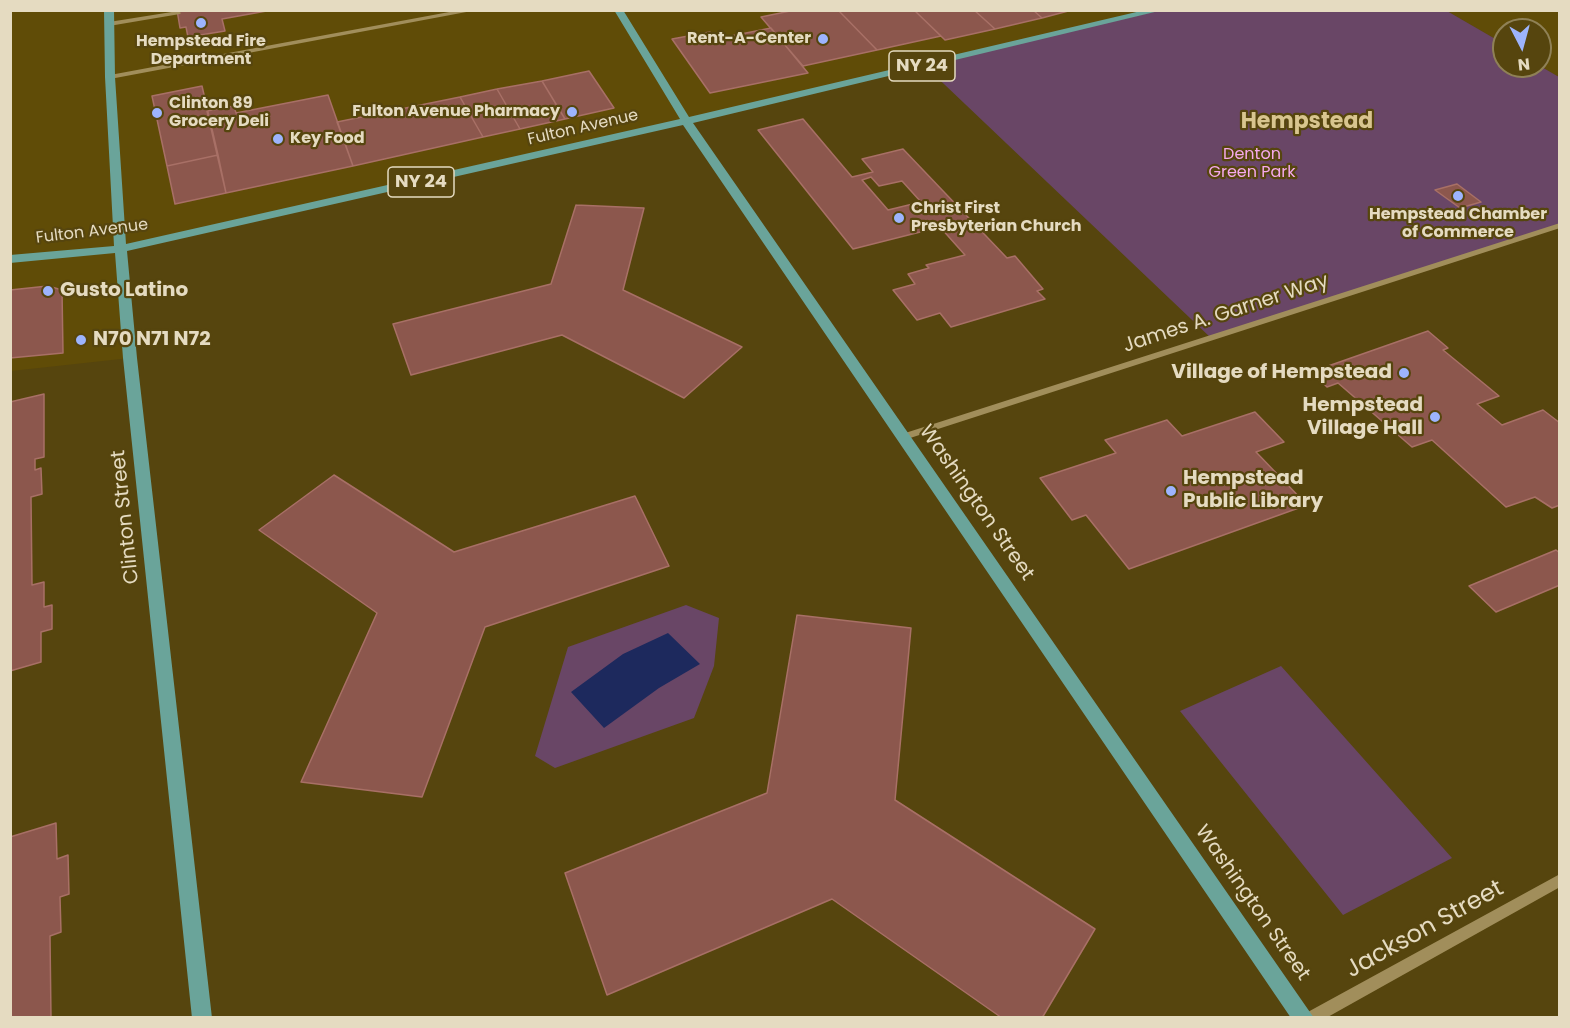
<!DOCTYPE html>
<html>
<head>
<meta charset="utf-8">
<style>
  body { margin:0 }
  #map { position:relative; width:1570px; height:1028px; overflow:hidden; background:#56450e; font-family:Poppins,sans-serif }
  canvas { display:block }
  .frame { position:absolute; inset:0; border:12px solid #e5dbc1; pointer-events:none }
  .north { position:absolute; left:1492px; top:18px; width:60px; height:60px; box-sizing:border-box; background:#56450e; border:2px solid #8f8156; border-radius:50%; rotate:174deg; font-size:16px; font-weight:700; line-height:24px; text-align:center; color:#e5dbc1 }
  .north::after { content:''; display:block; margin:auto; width:21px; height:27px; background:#9db4fd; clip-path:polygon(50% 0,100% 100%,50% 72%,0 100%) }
</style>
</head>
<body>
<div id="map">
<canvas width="1570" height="1028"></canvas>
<div class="frame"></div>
<div class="north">N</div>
</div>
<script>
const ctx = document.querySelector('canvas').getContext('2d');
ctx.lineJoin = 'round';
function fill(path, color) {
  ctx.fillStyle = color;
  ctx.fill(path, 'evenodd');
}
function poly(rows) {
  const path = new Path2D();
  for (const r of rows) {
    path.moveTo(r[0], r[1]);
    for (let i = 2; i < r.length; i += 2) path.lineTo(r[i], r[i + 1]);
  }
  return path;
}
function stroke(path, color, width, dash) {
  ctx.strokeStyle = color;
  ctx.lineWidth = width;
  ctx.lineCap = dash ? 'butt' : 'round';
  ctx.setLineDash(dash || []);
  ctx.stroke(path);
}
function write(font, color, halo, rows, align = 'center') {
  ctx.font = font + ' Poppins,sans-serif';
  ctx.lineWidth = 4.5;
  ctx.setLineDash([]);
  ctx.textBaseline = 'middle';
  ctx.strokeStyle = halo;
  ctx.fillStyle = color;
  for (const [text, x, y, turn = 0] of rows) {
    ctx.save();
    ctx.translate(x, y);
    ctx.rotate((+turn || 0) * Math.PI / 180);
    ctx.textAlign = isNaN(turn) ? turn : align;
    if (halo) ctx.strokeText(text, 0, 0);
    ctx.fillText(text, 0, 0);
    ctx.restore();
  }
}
const built = poly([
  [10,11,1155,11,120,249,130,358,11,371],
  [1447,11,1559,11,1559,77,1540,66,1540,30,1504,30,1504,44]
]);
const green = poly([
  [1157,11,1447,11,1504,44,1504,66,1540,66,1559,77,1559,225,1211,338,924,65],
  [686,605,719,618,714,666,694,718,555,768,535,756,568,647],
  [1281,666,1452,858,1343,915,1180,711]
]);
const water = poly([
  [668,633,700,664,659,688,604,728,571,692,623,654]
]);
const building = poly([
  [177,10,272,10,222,19,225,31,188,37,186,27,180,28,177,10],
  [795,10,838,10,877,50,803,66,761,17,795,10],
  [838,10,914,10,941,36,877,50,838,10],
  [914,10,974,10,995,29,945,40,914,10],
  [974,10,1033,10,1042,18,995,29,974,10],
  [1033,10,1072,10,1042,18,1033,10],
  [771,28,808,73,710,93,672,39,710,32,716,39,771,28],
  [589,71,614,108,565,119,542,81,589,71],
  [542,81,565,119,520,129,497,89,542,81],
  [202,86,218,155,167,166,152,96,202,86],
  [497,89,520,129,483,137,460,97,497,89],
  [328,95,353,166,226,193,207,111,234,106,236,113,328,95],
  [460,97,483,137,353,166,337,122,460,97],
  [803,119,852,177,873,172,862,159,903,149,1007,258,1015,256,1043,289,1037,291,1045,299,951,327,940,313,917,320,893,290,915,284,908,274,929,268,926,265,965,255,940,227,853,249,758,130,803,119],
  [871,177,879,186,902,181,921,202,888,210,862,180,871,177],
  [218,155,226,193,175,204,167,166,218,155],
  [1457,184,1481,202,1460,208,1435,190,1457,184],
  [576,205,644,208,623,290,742,347,684,398,562,335,411,375,393,324,551,284,576,205],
  [48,286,62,290,63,353,10,358,10,290,48,286],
  [1428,331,1448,348,1443,350,1499,396,1477,404,1502,425,1543,410,1560,423,1560,505,1552,508,1535,497,1506,507,1432,440,1412,447,1338,383,1327,387,1311,372,1428,331],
  [44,394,44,457,35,459,35,470,41,468,42,494,31,497,32,585,44,582,44,607,52,605,52,629,41,632,41,662,10,671,10,402,44,394],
  [1255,412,1284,442,1256,452,1307,505,1129,569,1086,515,1072,520,1040,478,1116,453,1105,440,1167,420,1182,436,1255,412],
  [334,475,454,552,635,496,669,566,485,627,422,797,301,782,377,613,259,530,334,475],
  [1556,550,1560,553,1560,585,1496,612,1469,586,1556,550],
  [797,615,911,628,895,800,1095,929,1042,1018,1002,1018,832,899,607,995,565,873,767,793,797,615],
  [56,823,57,859,68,855,69,894,60,897,61,932,50,936,51,1018,10,1018,10,837,56,823]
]);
const minor = poly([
  [460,10,477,10,110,79,106,77,110,75,460,10],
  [178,11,181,13,180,14,109,26,106,24,109,22,178,11],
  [1560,223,1560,228,907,439,899,439,898,437,899,435,1560,223],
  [1560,874,1560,887,1326,1018,1304,1018,1306,1013,1560,874]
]);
const major = poly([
  [104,10,114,10,115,77,126,244,680,119,614,10,623,10,689,117,1145,10,1163,10,693,123,1314,1018,1291,1018,683,125,127,251,137,358,212,1018,192,1018,123,358,115,253,10,263,10,255,114,246,105,77,104,10]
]);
const markers = [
  [201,23,6,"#9db4fd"],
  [823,39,6,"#9db4fd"],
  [572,112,6,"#9db4fd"],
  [157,113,6,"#9db4fd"],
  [278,139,6,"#9db4fd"],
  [1458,196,6,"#9db4fd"],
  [899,218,6,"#9db4fd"],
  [48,291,6,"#9db4fd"],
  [81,340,6,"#9db4fd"],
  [1404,373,6,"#9db4fd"],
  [1435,417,6,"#9db4fd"],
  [1171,491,6,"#9db4fd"]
];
const farPoinames = [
  ["Rent-A-Center",811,39,"right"],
  ["Hempstead Fire",201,42,"center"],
  ["Department",201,60,"center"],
  ["Clinton 89",169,104],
  ["Grocery Deli",169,122],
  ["Fulton Avenue Pharmacy",560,112,"right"],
  ["Key Food",290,139],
  ["Christ First",911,209],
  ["Presbyterian Church",911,227],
  ["Hempstead Chamber",1458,215,"center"],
  ["of Commerce",1458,233,"center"]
];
const farStreetnames = [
  ["Fulton Avenue",583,128,-13],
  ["Fulton Avenue",92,232,-7]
];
const farParknames = [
  ["Denton",1252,155],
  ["Green Park",1252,173]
];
const shields = [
  [922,66,66],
  [421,182,66]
];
const shieldNames = [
  ["NY 24",922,66],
  ["NY 24",421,182]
];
const poiNames = [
  ["Gusto Latino",60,291],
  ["N70 N71 N72",93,340],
  ["Village of Hempstead",1392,373,"right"],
  ["Hempstead",1423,406,"right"],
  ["Village Hall",1423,429,"right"],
  ["Hempstead",1183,479],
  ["Public Library",1183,502]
];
const streetNames = [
  ["James A. Garner Way",1226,314,-18],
  ["Washington Street",976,503,55],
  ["Clinton Street",126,517,-96],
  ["Washington Street",1252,903,55]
];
const farDistrictnames = [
  ["Hempstead",1307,122]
];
const nearStreetnames = [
  ["Jackson Street",1425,930,-29]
];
fill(built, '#604c07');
fill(green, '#694666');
fill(water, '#1d295d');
fill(building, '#8c574d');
stroke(building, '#a87066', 1.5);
fill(minor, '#a18e5b');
fill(major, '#6aa49a');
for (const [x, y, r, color] of markers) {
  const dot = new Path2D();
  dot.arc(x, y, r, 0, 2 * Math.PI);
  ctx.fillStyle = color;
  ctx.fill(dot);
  stroke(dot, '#56450e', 2);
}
write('bold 16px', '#e5dbc1', '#56450e', farPoinames, 'left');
write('16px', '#e5dbc1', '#56450e', farStreetnames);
write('16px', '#f5a9ed', '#56450e', farParknames);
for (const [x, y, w] of shields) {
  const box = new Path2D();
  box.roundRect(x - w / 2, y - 15, w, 30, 4.5);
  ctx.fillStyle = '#56450e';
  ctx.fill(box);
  stroke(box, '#e5dbc1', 1.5);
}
write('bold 18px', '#e5dbc1', null, shieldNames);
write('bold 20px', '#e5dbc1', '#56450e', poiNames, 'left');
write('20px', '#e5dbc1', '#56450e', streetNames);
write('bold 22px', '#d8c58f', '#56450e', farDistrictnames);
write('24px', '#e5dbc1', '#56450e', nearStreetnames);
</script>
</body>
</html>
